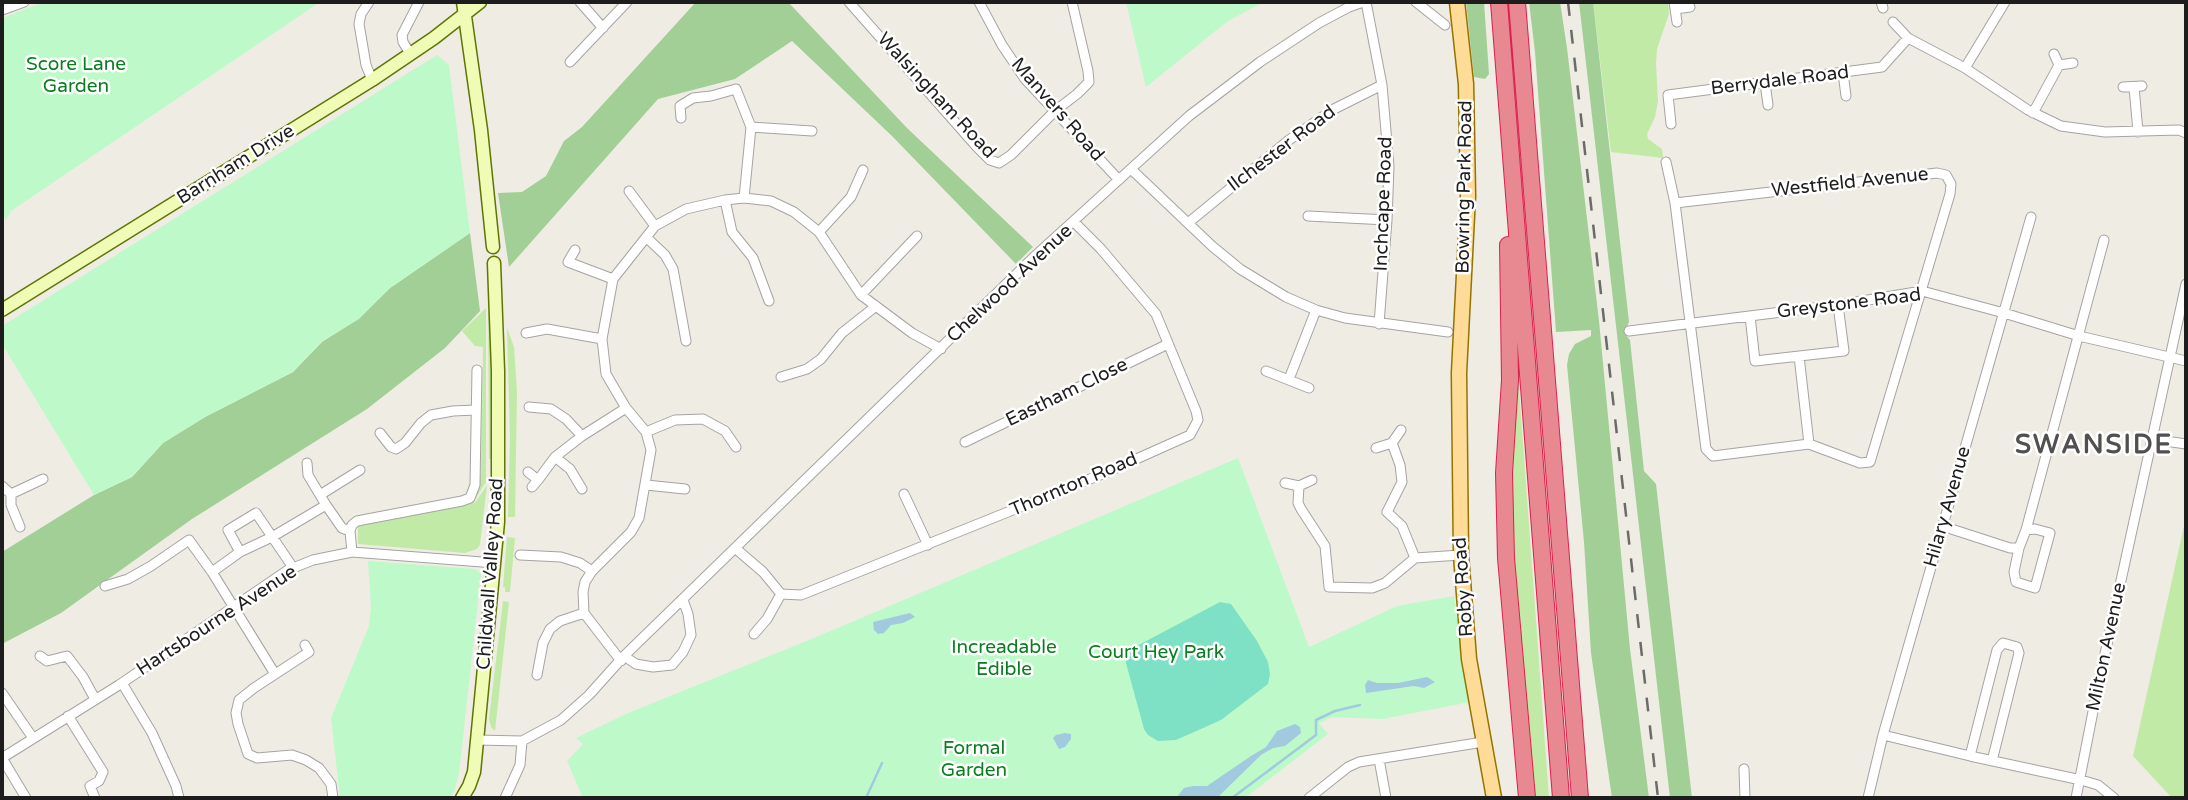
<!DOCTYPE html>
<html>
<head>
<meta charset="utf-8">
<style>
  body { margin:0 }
  #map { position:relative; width:2188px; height:800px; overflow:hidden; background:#efece3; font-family:"Varela Round",sans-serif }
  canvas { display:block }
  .frame { position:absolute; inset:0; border:4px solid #1d1d1d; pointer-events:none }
</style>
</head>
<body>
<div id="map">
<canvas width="2188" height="800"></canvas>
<div class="frame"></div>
</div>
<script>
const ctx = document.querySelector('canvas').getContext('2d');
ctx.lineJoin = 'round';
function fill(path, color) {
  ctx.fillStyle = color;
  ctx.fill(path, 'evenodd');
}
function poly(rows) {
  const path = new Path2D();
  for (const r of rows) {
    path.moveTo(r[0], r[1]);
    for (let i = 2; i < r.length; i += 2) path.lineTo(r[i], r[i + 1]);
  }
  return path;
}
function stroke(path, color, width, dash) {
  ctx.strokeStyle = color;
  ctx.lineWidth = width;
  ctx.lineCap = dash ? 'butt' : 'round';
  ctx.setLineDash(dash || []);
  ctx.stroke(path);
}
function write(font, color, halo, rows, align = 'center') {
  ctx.font = font + ' "Varela Round",sans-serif';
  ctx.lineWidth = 5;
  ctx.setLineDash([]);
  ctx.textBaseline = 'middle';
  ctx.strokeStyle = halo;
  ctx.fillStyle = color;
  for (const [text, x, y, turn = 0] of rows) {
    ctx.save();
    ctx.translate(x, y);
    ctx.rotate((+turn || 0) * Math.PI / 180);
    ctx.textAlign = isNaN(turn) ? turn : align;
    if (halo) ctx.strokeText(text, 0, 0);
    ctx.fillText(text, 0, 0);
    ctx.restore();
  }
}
const grass = poly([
  [1593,2,1668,2,1669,14,1657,49,1656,64,1658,101,1655,117,1647,134,1648,139,1662,149,1663,158,1611,152],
  [490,304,494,459,489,459,488,305],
  [486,308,486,482,474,501,481,472,483,347,475,346,462,331],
  [507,328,514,347,517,392,515,517,508,517,510,438],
  [1518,374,1549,798,1534,798,1522,684,1512,532,1511,478],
  [487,485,480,545,477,549,465,553,358,544,358,524,471,501,475,503],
  [2186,517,2186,798,2172,798,2133,756],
  [507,537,515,538,510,592,505,592,505,587,503,587],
  [503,601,509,602,495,731,491,727,489,719]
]);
const forest = poly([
  [696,2,788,2,907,128,1033,247,1016,264,892,136,792,41,735,79,658,99,509,267,498,193,522,192,546,176,564,141,582,127],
  [1466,2,1484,2,1489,74,1485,79,1474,77],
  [1529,2,1560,2,1567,48,1599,321,1630,649,1649,798,1612,798,1591,653,1584,542,1567,365,1569,354,1575,344,1591,336,1591,330,1556,332,1535,52],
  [1579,2,1593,2,1629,322,1624,333,1630,340,1644,471,1656,484,1692,798,1670,798],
  [470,233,480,311,445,348,367,409,192,519,61,613,2,644,2,552,94,495,132,477,163,443,205,417,293,372,322,342,358,319,390,288]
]);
const park = poly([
  [44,2,320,2,11,211,6,220,2,212,2,18],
  [1126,2,1264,2,1228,21,1146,87],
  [437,55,449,65,470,233,390,288,359,319,321,342,293,372,205,417,163,443,132,477,94,495,2,344,2,326],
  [1238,458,1309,647,1397,606,1454,596,1470,702,1383,719,1332,717,1319,723,1328,734,1245,798,583,798,567,761,583,744,576,738,628,713,814,638],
  [368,561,475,569,481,574,459,774,454,792,450,798,340,798,331,718,369,626,371,607]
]);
const pitch = poly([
  [1220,602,1231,604,1257,641,1268,662,1270,674,1268,684,1221,720,1176,740,1158,741,1148,735,1144,729,1126,663,1126,655,1131,649]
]);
const water = poly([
  [910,613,915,617,903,623,891,625,884,633,878,634,874,630,873,622],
  [1427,677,1435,682,1424,688,1414,686,1366,693,1365,685,1368,680,1377,683,1398,683],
  [1295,724,1300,727,1301,733,1285,746,1273,748,1261,755,1219,796,1214,798,1188,796,1186,798,1176,798,1184,788,1193,786,1207,786,1251,756,1266,747,1277,731],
  [1065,733,1071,734,1071,739,1065,747,1059,749,1053,738,1056,735]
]);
const stream = poly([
  [866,798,882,763],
  [1232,798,1316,735,1316,720,1335,711,1360,705]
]);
const street = poly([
  [369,2,361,14,359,24,366,65,372,80],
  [580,2,603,28],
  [849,2,977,147,990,160,999,163,1011,155,1055,111,1077,94,1089,82,1088,71,1072,2],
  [979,2,1002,45,1025,79,1119,180],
  [1366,2,1382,85,1389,166,1387,220,1379,324],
  [1416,2,1445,25],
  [1674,2,1677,22],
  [1881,2,1883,8],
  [1675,9,1690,7],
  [2,10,24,2],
  [1893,22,1908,38,1965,68,2028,110,2061,126,2105,132,2179,130,2186,133],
  [2054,54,2059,65],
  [411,55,403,42,402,35,419,2],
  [570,62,627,2],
  [1965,68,2005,2],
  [1843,73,1846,96],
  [1765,83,1768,105],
  [2123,87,2142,86],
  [2134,87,2138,132],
  [2033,113,2059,65,2073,63],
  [681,118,680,106,693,98,711,96,736,89,751,127,744,198],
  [1671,124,1668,95,1882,67,1908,38],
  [751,127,812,131],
  [1666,162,1675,203,1706,449,1713,456,1809,444,1860,463,1870,462,1950,194,1951,184,1946,175,1937,173,1675,203],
  [1131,169,1212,246,1240,269,1286,297,1316,310,1345,318,1448,332],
  [629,191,655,226],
  [725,200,732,232,753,258,769,301],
  [1308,216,1387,220],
  [1188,223,1289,140,1334,109,1382,85],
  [819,232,851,197,863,170],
  [646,237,665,255,673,269,686,341],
  [575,250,568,262,613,279],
  [861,295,917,236],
  [1750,316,1755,361,1844,351,1838,305],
  [1629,331,1838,305,1922,291,2004,313,2079,336,2186,361],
  [526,333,547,329,602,339],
  [1799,356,1809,444],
  [1266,371,1309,388],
  [781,377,807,369,821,359,842,333,876,306],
  [1289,379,1316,310],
  [529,407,551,409,566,419,582,436],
  [646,432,675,420,703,419,725,431,736,447],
  [380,433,391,447,396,449,405,443,421,423,431,415,453,411,476,410],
  [2152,439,2186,444],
  [965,442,1168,344],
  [1392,443,1400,465,1402,482,1387,512,1402,526,1415,558],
  [1392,443,1401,430],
  [1376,448,1392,443],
  [555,457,570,469,582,489],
  [307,463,308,475,326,505,342,528,350,531],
  [528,472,538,480,532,487],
  [538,480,555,457,582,436,626,408],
  [1285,483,1299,486],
  [646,485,685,489],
  [2,486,11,494,11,505,20,527],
  [1299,486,1298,503,1301,509,1325,546,1329,587,1372,588,1385,583,1415,558,1461,555],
  [1299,486,1312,480],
  [11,494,43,479],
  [904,494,928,545],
  [320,495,360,470],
  [1942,526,2010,548,2019,548],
  [2026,530,2035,529,2050,533,2035,588,2016,582,2014,572,2019,548,2026,530,2104,240],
  [735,548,763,572,781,594,801,595,1105,473,1190,435,1198,420,1196,411,1156,314,1101,249,1074,222],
  [240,552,272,537,326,505],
  [352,552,350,531,352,525,357,521,462,501,470,498,475,485,477,370],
  [520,555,561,557,580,563,592,571],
  [212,572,240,552,228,530,256,513,294,569],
  [105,586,128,579,151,566,189,540,212,572,275,674],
  [754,634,767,619,781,594],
  [305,645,309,652,254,688,239,700,236,713,238,724,248,754,257,758,292,755,306,760,319,768,331,784,333,798],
  [40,656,47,661,67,656,83,677,95,699],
  [624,656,636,664,653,667,672,665,683,652,691,635,688,614,683,600],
  [621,661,584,613,583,592,585,582,592,571,631,532,639,518,651,450,646,432,626,408,606,374,602,339,613,279,655,226,686,209,725,200,744,198,771,201,794,212,819,232,861,295,912,333,941,349],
  [537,675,543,643,550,629,560,621,584,613],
  [122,683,152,733,176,786,179,798],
  [2,693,33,738],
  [68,716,103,772,99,781,90,786,95,798],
  [1883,735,1970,756,2081,780,2098,785,2114,798],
  [477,740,522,741,561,720,589,695,624,656,735,548,1036,255,1189,116,1260,62,1319,23,1349,7,1363,2],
  [1970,756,1997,650,2003,643,2017,647,2019,653,1992,761],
  [2,758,119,685,288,570,313,560,352,552,495,563],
  [2,758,26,798],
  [1379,759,1386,798],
  [1744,769,1745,798],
  [505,798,520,765,522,741],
  [1309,798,1348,767,1359,762,1483,742],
  [1868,798,1883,735,2031,217],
  [2076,798,2099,681,2186,284]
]);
const secondary = poly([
  [463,2,481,130,493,247],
  [2,310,372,80,434,38,480,2],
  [462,798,469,786,474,772,498,522,498,371,494,263]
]);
const primary = poly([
  [1457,2,1466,84,1468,196,1459,373,1461,555,1469,659,1494,798]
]);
const highway = poly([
  [1499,2,1561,798],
  [1517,2,1580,798],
  [1508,245,1510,380,1504,473,1506,558,1527,798]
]);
const rail = poly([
  [1568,2,1658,798]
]);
const parkNames = [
  ["Score Lane",76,65],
  ["Garden",76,87],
  ["Increadable",1004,648],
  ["Edible",1004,670],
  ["Court Hey Park",1156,653],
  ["Formal",974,749],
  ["Garden",974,771]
];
const streetNames = [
  ["Berrydale Road",1780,81,-7],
  ["Walsingham Road",936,96,47],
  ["Manvers Road",1057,110,49],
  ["Ilchester Road",1282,149,-37],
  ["Barnham Drive",236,165,-32],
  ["Westfield Avenue",1850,183,-6],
  ["Bowring Park Road",1465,187,-89],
  ["Inchcape Road",1384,204,-88],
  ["Chelwood Avenue",1010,284,-43],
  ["Greystone Road",1849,304,-7],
  ["Eastham Close",1067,393,-26],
  ["Thornton Road",1074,485,-23],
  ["Hilary Avenue",1948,507,-74],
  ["Childwall Valley Road",491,574,-86],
  ["Roby Road",1464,587,-94],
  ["Hartsbourne Avenue",217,621,-33],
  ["Milton Avenue",2107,647,-78]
];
const districtNames = [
  ["SWANSIDE",2094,446]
];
fill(grass, '#c2eaa7');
fill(forest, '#a1cf96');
fill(park, '#befac9');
fill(pitch, '#7ee0c4');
fill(water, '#a2cade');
stroke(stream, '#a2cade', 2.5);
stroke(street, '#a4a4a4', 11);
stroke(secondary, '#5e7602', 15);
stroke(primary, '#967300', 17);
stroke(highway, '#dd204e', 18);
stroke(street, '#fff', 9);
stroke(secondary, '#f0fbb5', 12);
stroke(primary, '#fedc98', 14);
stroke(highway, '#e88891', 16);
stroke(rail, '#6b6b6b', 2.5, [14, 14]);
write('19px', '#097e1e', '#fff', parkNames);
write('19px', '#1d1d1d', '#fff', streetNames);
ctx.letterSpacing = '2px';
write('bold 26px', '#505050', '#fff', districtNames);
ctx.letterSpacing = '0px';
</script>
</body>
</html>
